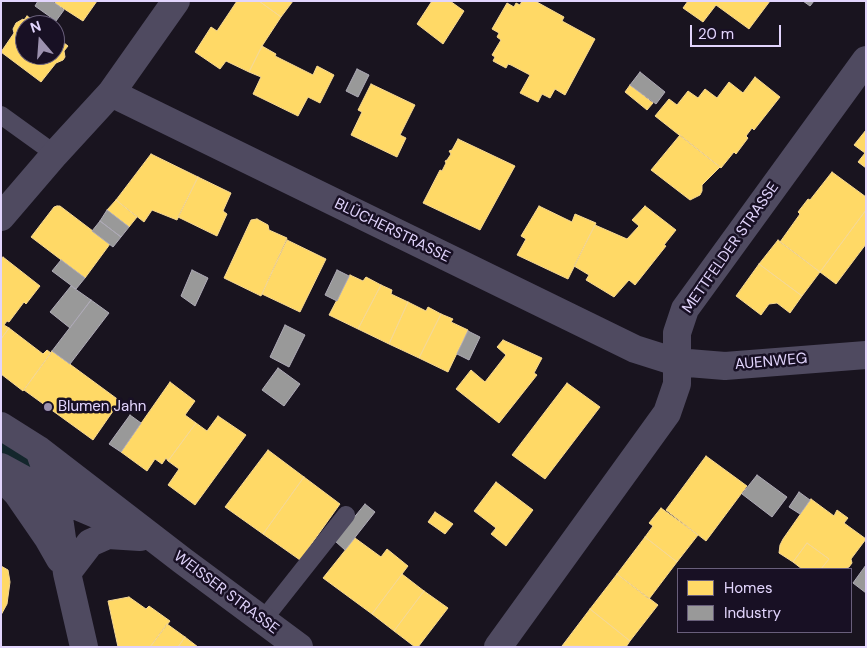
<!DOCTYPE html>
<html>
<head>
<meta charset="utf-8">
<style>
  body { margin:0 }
  #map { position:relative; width:867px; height:648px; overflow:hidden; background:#19141f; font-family:"DM Sans",sans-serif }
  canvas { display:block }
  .frame { position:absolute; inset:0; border:2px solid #e2d5fd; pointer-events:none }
  .legend { position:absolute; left:677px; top:568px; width:175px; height:65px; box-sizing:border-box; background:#181024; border:1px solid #695f7b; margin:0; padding:6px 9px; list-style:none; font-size:15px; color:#e2d5fd }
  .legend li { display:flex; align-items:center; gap:10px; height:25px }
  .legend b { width:25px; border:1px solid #695f7b }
  .north { position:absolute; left:15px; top:15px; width:50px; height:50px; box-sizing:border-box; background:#181024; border:1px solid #695f7b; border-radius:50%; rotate:342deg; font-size:14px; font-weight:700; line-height:20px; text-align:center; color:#e2d5fd }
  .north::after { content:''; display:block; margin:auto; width:18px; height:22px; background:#9c91af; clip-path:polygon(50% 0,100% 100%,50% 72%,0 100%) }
  .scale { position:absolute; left:690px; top:25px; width:91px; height:22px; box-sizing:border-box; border:2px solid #e2d5fd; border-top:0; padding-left:6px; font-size:15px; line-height:18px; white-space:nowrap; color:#e2d5fd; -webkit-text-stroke:4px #181024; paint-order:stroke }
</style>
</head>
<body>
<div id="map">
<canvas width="867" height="648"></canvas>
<div class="frame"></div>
<ul class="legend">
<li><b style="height:14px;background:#ffd966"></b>Homes</li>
<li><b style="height:14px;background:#999"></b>Industry</li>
</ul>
<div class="north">N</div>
<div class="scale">20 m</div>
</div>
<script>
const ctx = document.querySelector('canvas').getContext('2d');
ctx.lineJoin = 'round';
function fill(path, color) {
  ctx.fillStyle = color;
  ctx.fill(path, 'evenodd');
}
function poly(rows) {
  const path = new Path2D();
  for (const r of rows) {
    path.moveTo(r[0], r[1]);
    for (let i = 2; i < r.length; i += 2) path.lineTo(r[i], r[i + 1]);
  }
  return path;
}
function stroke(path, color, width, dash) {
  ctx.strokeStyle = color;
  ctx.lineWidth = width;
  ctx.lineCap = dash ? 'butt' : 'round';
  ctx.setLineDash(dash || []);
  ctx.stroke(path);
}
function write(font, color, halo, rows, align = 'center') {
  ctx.font = font + ' "DM Sans",sans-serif';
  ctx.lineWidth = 5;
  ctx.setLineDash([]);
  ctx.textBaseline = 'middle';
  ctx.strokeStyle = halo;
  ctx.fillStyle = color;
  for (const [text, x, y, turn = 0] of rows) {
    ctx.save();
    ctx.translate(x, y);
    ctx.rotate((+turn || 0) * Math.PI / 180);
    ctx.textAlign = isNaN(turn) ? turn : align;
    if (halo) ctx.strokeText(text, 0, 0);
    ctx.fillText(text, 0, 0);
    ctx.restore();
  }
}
const green = poly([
  [1,436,23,450,35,470,1,455]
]);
const homes = poly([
  [56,1,97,1,83,21,55,3,56,1],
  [237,1,259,1,281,17,262,46,249,72,226,61,220,69,195,52,211,27,217,31,237,1],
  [259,1,293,1,281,17,259,1],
  [432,1,450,1,464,11,443,44,417,24,432,1],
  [522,1,535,1,564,17,562,21,595,39,565,95,555,89,550,98,542,94,538,102,520,93,530,75,511,65,508,64,506,68,493,61,495,57,492,55,501,40,497,37,499,33,492,29,507,3,514,7,516,3,520,5,522,1],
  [688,1,770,1,749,29,716,5,703,22,683,8,688,1],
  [27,16,40,25,25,25,25,55,55,55,55,36,68,46,64,51,65,57,63,60,56,63,41,82,1,52,14,33,13,29,16,23,23,19,24,20,27,16],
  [262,46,276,54,275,56,313,75,317,66,334,75,320,103,308,97,298,116,253,94,261,77,249,72,262,46],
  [755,77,780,97,754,130,752,128,746,136,748,138,736,154,734,152,721,168,655,116,669,99,677,105,688,91,698,98,705,89,717,98,729,82,743,93,755,77],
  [371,84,415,105,400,135,406,138,397,157,351,135,362,112,358,110,371,84],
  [630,85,653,103,647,110,625,92,630,85],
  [866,130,866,168,858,162,865,153,854,145,866,130],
  [680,135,720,167,702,185,702,191,700,195,690,200,651,170,680,135],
  [458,139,515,166,480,230,423,203,440,170,442,171,446,163,445,161,447,160,451,154,449,151,452,150,458,139],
  [151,154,198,177,177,220,152,210,144,222,116,200,151,154],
  [832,172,866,197,866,210,820,272,780,242,800,214,798,212,808,199,810,200,832,172],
  [198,177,231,193,223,211,227,214,217,236,178,217,198,177],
  [116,200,137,217,129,227,107,210,116,200],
  [57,206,60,206,110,244,85,278,31,237,54,207,57,206],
  [539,206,572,222,575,214,596,223,568,279,517,255,526,239,521,236,539,206],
  [645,206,676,230,664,245,666,246,635,285,629,280,614,297,586,280,589,275,574,266,595,225,627,239,639,226,632,220,645,206],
  [866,210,866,244,836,284,820,272,866,210],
  [257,219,268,225,269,230,287,238,261,296,224,278,251,220,257,219],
  [287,240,326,259,300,312,262,294,287,240],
  [778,240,820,272,802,296,759,264,778,240],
  [3,257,40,286,26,304,24,302,9,322,7,321,4,325,9,328,1,339,1,260,3,257],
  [759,264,802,296,790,313,777,303,769,304,761,315,736,296,759,264],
  [350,275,363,281,366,277,381,285,358,329,329,315,350,275],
  [381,285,392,290,391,294,408,302,389,344,358,329,381,285],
  [408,302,426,311,428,307,441,314,419,358,389,344,408,302],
  [441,314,453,319,451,322,468,330,448,372,419,358,441,314],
  [9,328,43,354,47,350,51,353,23,391,1,374,1,339,9,328],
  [503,340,542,358,534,373,537,375,499,423,456,389,471,370,485,382,506,355,497,347,503,340],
  [52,351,120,401,93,440,24,390,52,351],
  [170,382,195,401,185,415,196,423,168,461,166,458,162,464,155,459,147,471,121,452,170,382],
  [567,383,600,407,545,479,512,455,567,383],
  [218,416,246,435,195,505,168,485,179,469,168,461,196,423,207,431,218,416],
  [268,450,304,477,263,534,225,507,268,450],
  [706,456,747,486,706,541,666,510,706,456],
  [304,477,340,504,300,560,263,534,304,477],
  [496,482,533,510,506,546,491,534,496,528,474,511,496,482],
  [811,499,834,516,837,510,848,518,844,523,866,539,851,559,852,563,849,567,844,569,821,569,829,559,807,543,793,562,779,553,780,545,783,539,811,499],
  [661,508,698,535,677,562,645,537,653,526,649,523,661,508],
  [435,512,453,524,445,534,428,522,435,512],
  [645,537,677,562,649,599,617,574,645,537],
  [355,538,381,557,387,549,408,566,372,614,323,578,355,538],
  [807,543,829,559,821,569,802,569,793,562,807,543],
  [1,566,8,570,10,582,7,604,1,615,1,566],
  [402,574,424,591,394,631,372,614,402,574],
  [617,574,658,605,630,641,590,609,617,574],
  [424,591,448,608,418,647,415,647,394,631,424,591],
  [129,597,146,609,149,606,170,621,150,647,118,647,108,601,129,597],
  [590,609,630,641,626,647,562,646,590,609],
  [167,624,185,637,178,647,150,647,167,624],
  [185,637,198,647,178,647,185,637]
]);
const industry = poly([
  [38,1,52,1,64,10,56,21,35,6,38,1],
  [803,1,814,1,810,6,803,1],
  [357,69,369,75,358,97,346,91,357,69],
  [640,72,665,92,656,104,630,85,640,72],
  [107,210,129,227,121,237,100,221,107,210],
  [100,221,121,237,113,247,92,231,100,221],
  [61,260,85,278,76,289,52,271,61,260],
  [192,270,208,278,195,306,181,296,192,270],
  [337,270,349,276,337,301,325,295,337,270],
  [71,286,91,300,70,328,50,312,71,286],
  [91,300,109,313,70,364,52,351,91,300],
  [285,325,305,335,289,367,270,357,285,325],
  [468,331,480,337,469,360,457,354,468,331],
  [278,368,300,384,284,406,262,390,278,368],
  [130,415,141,423,121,452,109,444,130,415],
  [757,475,787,497,772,517,742,494,757,475],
  [799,492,810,500,800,514,789,507,799,492],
  [365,504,375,512,345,550,335,541,365,504],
  [866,565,866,593,853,583,866,565]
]);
const service = poly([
  [1,115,55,154],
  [263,620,346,515]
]);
const minor = poly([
  [111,93,635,349,676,362,725,366,866,355],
  [1,217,55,154,111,93,176,1],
  [498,647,667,413,677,384,677,333,685,309,866,60]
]);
const tertiary = poly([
  [1,426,39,450,183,561,299,647],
  [39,450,56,497,67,573,84,647],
  [1,467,56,497,117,523],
  [1,477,17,493,48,538,60,559],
  [67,573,90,543,108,535,140,537]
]);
const markers = [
  [48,407,5,"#9c91af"]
];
const streetNames = [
  ["BLÜCHERSTRASSE",392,231,26],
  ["METTFELDER STRASSE",731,248,-55],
  ["AUENWEG",771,362,-5],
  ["WEISSER STRASSE",226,593,37]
];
const poiNames = [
  ["Blumen Jahn",58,407]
];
fill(green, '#14262c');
fill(homes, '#ffd966');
stroke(homes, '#f6d893', 1);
fill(industry, '#999');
stroke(industry, '#afabb7', 1);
stroke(service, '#4f4a60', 18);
stroke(minor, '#4f4a60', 28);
stroke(tertiary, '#4f4a60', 28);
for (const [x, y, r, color] of markers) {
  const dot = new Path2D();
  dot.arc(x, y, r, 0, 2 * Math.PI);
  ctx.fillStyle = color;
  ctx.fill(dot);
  stroke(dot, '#181024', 2);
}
write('15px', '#e2d5fd', '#181024', streetNames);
write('15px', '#e2d5fd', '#181024', poiNames, 'left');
</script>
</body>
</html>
